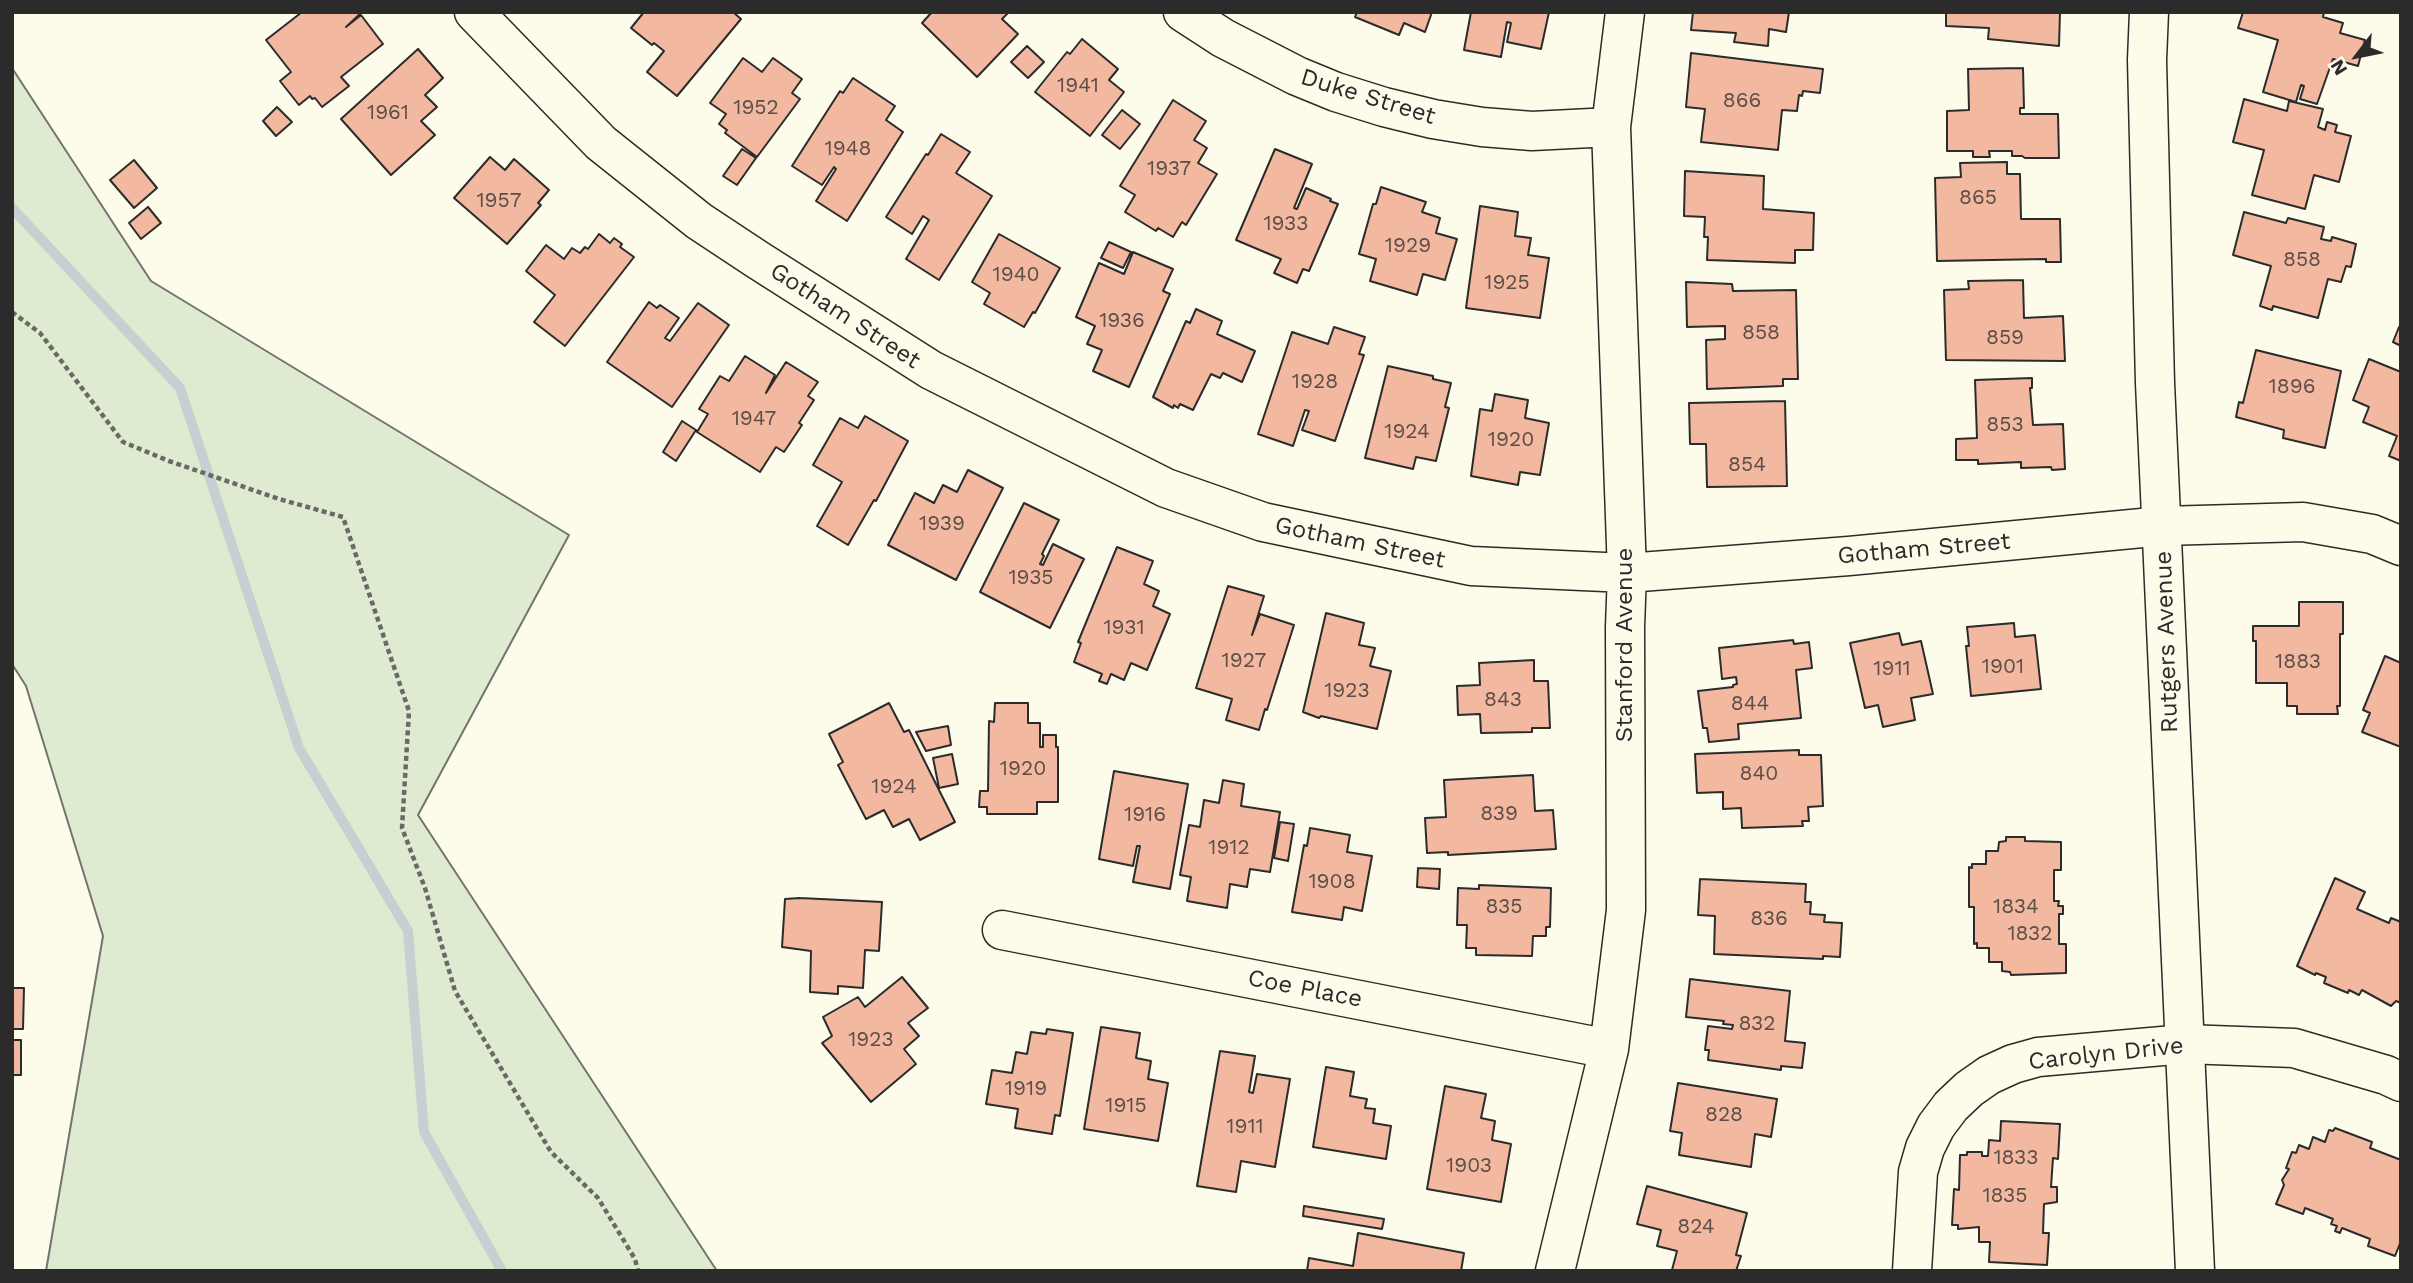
<!DOCTYPE html>
<html>
<head>
<meta charset="utf-8">
<style>
  body { margin:0 }
  #map { position:relative; width:2413px; height:1283px; overflow:hidden; background:#fdfbea; font-family:"Work Sans",sans-serif }
  canvas { display:block }
  .frame { position:absolute; inset:0; border:14px solid #2b2b2b; pointer-events:none }
  .north { position:absolute; left:2322px; top:21px; width:70px; height:70px; -webkit-text-stroke:5px #fdfbea; paint-order:stroke; rotate:238deg; font-size:19px; font-weight:700; line-height:28px; text-align:center; color:#2b2b2b }
  .north::after { content:''; display:block; margin:auto; width:24px; height:32px; background:#2b2b2b; clip-path:polygon(50% 0,100% 100%,50% 72%,0 100%) }
</style>
</head>
<body>
<div id="map">
<canvas width="2413" height="1283"></canvas>
<div class="frame"></div>
<div class="north">N</div>
</div>
<script>
const ctx = document.querySelector('canvas').getContext('2d');
ctx.lineJoin = 'round';
function fill(path, color) {
  ctx.fillStyle = color;
  ctx.fill(path, 'evenodd');
}
function poly(rows) {
  const path = new Path2D();
  for (const r of rows) {
    path.moveTo(r[0], r[1]);
    for (let i = 2; i < r.length; i += 2) path.lineTo(r[i], r[i + 1]);
  }
  return path;
}
function stroke(path, color, width, dash) {
  ctx.strokeStyle = color;
  ctx.lineWidth = width;
  ctx.lineCap = dash ? 'butt' : 'round';
  ctx.setLineDash(dash || []);
  ctx.stroke(path);
}
function write(font, color, halo, rows, align = 'center') {
  ctx.font = font + ' "Work Sans",sans-serif';
  ctx.lineWidth = 5;
  ctx.setLineDash([]);
  ctx.textBaseline = 'middle';
  ctx.strokeStyle = halo;
  ctx.fillStyle = color;
  for (const [text, x, y, turn = 0] of rows) {
    ctx.save();
    ctx.translate(x, y);
    ctx.rotate((+turn || 0) * Math.PI / 180);
    ctx.textAlign = isNaN(turn) ? turn : align;
    if (halo) ctx.strokeText(text, 0, 0);
    ctx.fillText(text, 0, 0);
    ctx.restore();
  }
}
const green = poly([
  [12,68,151,281,569,535,418,815,717,1271,46,1271,103,936,26,686,12,664,12,68]
]);
const stream = poly([
  [12,208,180,388,299,748,408,931,424,1132,502,1271]
]);
const building = poly([
  [302,12,362,12,346,27,361,15,383,44,341,77,349,86,322,107,315,98,312,99,310,96,299,105,280,81,291,72,266,40,302,12],
  [644,12,733,12,741,19,677,96,647,72,664,51,654,43,652,45,631,28,644,12],
  [932,12,1009,12,1002,19,1018,34,977,77,922,23,932,12],
  [1357,12,1432,12,1425,32,1404,23,1399,35,1355,17,1357,12],
  [1471,12,1549,12,1541,49,1507,42,1511,23,1507,22,1501,57,1464,50,1471,12],
  [1693,12,1789,12,1786,32,1769,29,1768,46,1734,42,1736,33,1691,30,1693,12],
  [1946,12,2060,12,2059,46,1988,39,1989,28,1946,26,1946,12],
  [2243,12,2324,12,2323,17,2343,23,2340,33,2365,40,2358,66,2333,59,2317,104,2300,99,2304,86,2301,85,2296,102,2263,92,2278,40,2238,28,2243,12],
  [1082,39,1118,69,1109,80,1124,92,1090,136,1035,92,1067,52,1070,54,1082,39],
  [1027,46,1044,62,1028,78,1011,62,1027,46],
  [418,49,443,78,425,95,437,107,421,121,435,135,391,175,341,119,418,49],
  [1691,53,1823,69,1820,93,1803,91,1802,96,1799,95,1797,111,1782,110,1778,150,1701,142,1705,109,1686,107,1691,53],
  [743,58,762,72,773,58,802,79,792,93,800,99,757,157,725,133,727,130,719,124,726,114,710,103,743,58],
  [2023,68,2024,108,2020,108,2020,114,2058,114,2059,158,2025,158,2022,156,2012,156,2012,151,1989,151,1990,157,1973,157,1973,151,1947,151,1947,111,1969,110,1968,69,2023,68],
  [853,78,895,106,886,120,903,132,847,221,816,201,836,169,834,167,822,185,792,166,840,91,843,93,853,78],
  [2244,99,2287,111,2289,101,2323,109,2318,127,2325,130,2327,122,2337,125,2335,132,2351,136,2339,182,2314,175,2305,209,2252,195,2264,150,2233,142,2244,99],
  [1173,100,1206,121,1194,140,1207,148,1198,163,1217,174,1186,225,1182,222,1173,237,1158,228,1156,231,1125,212,1135,195,1120,186,1173,100],
  [277,107,292,122,276,136,263,121,277,107],
  [1122,110,1140,124,1120,149,1102,135,1122,110],
  [941,134,970,152,956,173,992,196,939,280,906,259,929,220,923,216,912,234,886,217,926,154,928,155,941,134],
  [742,149,756,158,737,185,723,176,742,149],
  [1275,149,1312,164,1294,208,1297,209,1306,188,1331,199,1330,201,1338,204,1309,271,1303,269,1297,283,1274,273,1281,259,1236,240,1275,149],
  [490,157,505,170,514,159,549,190,538,203,541,205,507,244,454,198,490,157],
  [134,160,157,188,134,208,110,180,134,160],
  [2007,162,2007,174,2020,174,2021,219,2060,219,2061,262,2046,262,2046,259,1937,261,1935,178,1961,177,1960,163,2007,162],
  [1685,171,1764,176,1763,209,1814,213,1813,250,1795,250,1795,263,1707,260,1708,237,1704,237,1705,217,1684,216,1685,171],
  [1381,187,1426,202,1422,212,1440,218,1436,233,1457,239,1445,280,1423,274,1417,295,1370,281,1376,259,1359,254,1373,204,1376,204,1381,187],
  [1480,206,1518,212,1515,236,1531,238,1528,255,1549,258,1540,318,1466,308,1480,206],
  [148,207,161,223,141,239,129,223,148,207],
  [2244,212,2286,223,2288,218,2324,227,2321,239,2331,241,2332,237,2356,244,2351,267,2346,266,2341,282,2328,279,2318,318,2273,306,2272,310,2260,306,2271,266,2233,255,2244,212],
  [599,234,610,243,614,238,622,244,620,247,634,257,565,346,534,322,555,295,526,271,546,245,564,259,572,248,580,253,585,247,588,249,599,234],
  [999,234,1060,268,1035,313,1033,312,1024,327,984,304,990,293,972,282,999,234],
  [1109,242,1131,252,1123,268,1101,258,1109,242],
  [1133,252,1173,269,1163,291,1170,294,1129,387,1093,371,1102,350,1087,344,1095,326,1076,317,1099,263,1124,274,1133,252],
  [2023,280,2024,318,2063,316,2065,361,1946,360,1944,290,1969,289,1968,281,2023,280],
  [1686,282,1732,284,1733,291,1796,290,1798,379,1783,379,1783,386,1707,389,1706,340,1725,339,1725,326,1687,327,1686,282],
  [649,302,657,308,660,305,679,318,665,338,670,341,698,303,729,325,672,407,607,362,649,302],
  [1196,309,1222,321,1217,334,1255,351,1242,382,1223,373,1220,378,1211,374,1193,410,1180,404,1178,408,1174,405,1173,408,1153,397,1186,321,1190,323,1196,309],
  [1334,327,1365,337,1359,354,1364,355,1335,441,1302,430,1309,411,1305,410,1293,446,1258,434,1292,332,1328,344,1334,327],
  [2399,327,2401,328,2401,346,2393,342,2399,327],
  [2256,350,2341,371,2325,448,2283,438,2284,430,2236,417,2239,402,2243,403,2256,350],
  [745,356,775,375,766,393,786,362,818,382,808,396,814,400,799,423,802,425,784,452,776,447,760,472,697,432,708,414,699,409,720,376,729,381,745,356],
  [2369,359,2401,372,2401,461,2389,456,2397,436,2363,422,2369,407,2353,400,2369,359],
  [1388,366,1433,376,1433,379,1451,383,1445,407,1449,408,1436,461,1416,457,1413,469,1365,458,1388,366],
  [2032,378,2032,388,2030,388,2033,425,2063,424,2065,469,2052,470,2051,467,2021,468,2021,462,1978,464,1978,460,1956,460,1956,439,1977,438,1975,380,2032,378],
  [1495,394,1528,400,1525,418,1549,423,1540,475,1520,472,1518,485,1471,476,1480,409,1492,411,1495,394],
  [1785,401,1787,486,1707,487,1706,444,1690,444,1689,403,1785,401],
  [865,416,908,441,876,501,874,500,848,545,817,526,842,482,813,465,840,418,858,428,865,416],
  [682,421,696,430,676,461,663,452,682,421],
  [968,470,1003,488,956,580,888,545,915,493,934,503,943,485,957,492,968,470],
  [1024,503,1059,520,1042,554,1044,556,1040,564,1043,565,1053,544,1084,559,1050,628,980,592,1024,503],
  [1117,547,1153,561,1144,584,1159,591,1153,606,1170,614,1147,670,1131,663,1124,680,1111,674,1107,684,1099,681,1102,674,1074,662,1081,643,1078,642,1117,547],
  [1228,586,1264,596,1252,635,1260,614,1294,625,1267,710,1265,709,1259,730,1226,720,1232,699,1196,688,1228,586],
  [2299,602,2343,602,2343,634,2340,634,2340,706,2337,706,2338,714,2297,714,2297,706,2287,706,2287,683,2256,683,2256,641,2253,641,2253,626,2299,626,2299,602],
  [1326,613,1364,623,1359,645,1375,648,1370,666,1391,671,1377,729,1321,716,1319,718,1303,712,1326,613],
  [2014,623,2015,637,2035,635,2041,689,1971,696,1966,646,1969,646,1967,627,2014,623],
  [1899,633,1902,645,1921,641,1933,694,1911,698,1915,720,1883,727,1878,705,1865,708,1850,643,1899,633],
  [1793,640,1794,644,1809,642,1812,668,1796,670,1801,718,1738,724,1739,739,1709,742,1707,728,1703,728,1698,691,1733,687,1733,685,1737,684,1736,677,1722,679,1719,648,1793,640],
  [2385,656,2401,663,2401,747,2362,732,2370,713,2363,710,2385,656],
  [1534,660,1534,681,1548,681,1550,728,1532,728,1532,732,1481,733,1480,714,1458,715,1457,686,1480,685,1479,663,1534,660],
  [889,703,904,732,909,730,955,822,920,840,909,819,893,827,884,810,866,819,838,765,843,762,829,734,889,703],
  [995,703,1028,703,1028,723,1040,723,1040,747,1043,747,1043,735,1056,735,1056,747,1058,747,1058,802,1037,802,1037,814,987,814,987,807,979,807,980,791,988,791,989,721,994,722,995,703],
  [948,726,951,745,926,751,916,732,948,726],
  [1799,750,1799,755,1821,755,1823,806,1808,807,1809,821,1802,821,1803,826,1742,828,1741,808,1723,809,1723,792,1697,793,1695,754,1799,750],
  [952,754,958,784,939,788,933,758,952,754],
  [1114,771,1188,784,1170,889,1133,882,1140,846,1137,846,1133,866,1099,859,1114,771],
  [1533,775,1535,811,1553,810,1556,849,1448,855,1448,852,1427,853,1425,818,1446,817,1444,780,1533,775],
  [1223,780,1244,784,1241,806,1280,812,1270,872,1250,869,1247,887,1230,884,1227,908,1187,901,1191,877,1180,875,1189,825,1200,827,1204,800,1219,803,1223,780],
  [1280,822,1294,824,1288,861,1274,858,1280,822],
  [1310,828,1350,835,1347,852,1372,856,1362,911,1344,907,1342,920,1292,912,1304,845,1307,846,1310,828],
  [2006,837,2025,837,2025,841,2061,842,2061,870,2054,870,2054,901,2059,901,2058,906,2063,906,2063,914,2059,914,2059,944,2066,944,2066,973,2011,975,2010,972,2002,971,2002,962,1989,962,1989,948,1977,948,1977,943,1974,944,1974,907,1969,907,1969,867,1972,868,1972,864,1986,864,1986,851,1998,851,1999,842,2006,841,2006,837],
  [1418,868,1440,869,1439,889,1417,887,1418,868],
  [2335,878,2365,892,2357,909,2389,923,2391,918,2401,922,2401,1003,2396,1001,2391,1006,2362,990,2359,995,2349,990,2348,993,2324,983,2326,977,2316,973,2315,975,2297,966,2335,878],
  [1700,879,1806,884,1805,902,1811,902,1810,914,1825,915,1824,922,1842,923,1840,957,1823,956,1823,959,1714,954,1715,916,1698,915,1700,879],
  [1479,885,1551,888,1550,927,1546,927,1546,936,1533,936,1532,956,1476,955,1476,948,1466,948,1467,925,1457,925,1458,888,1479,889,1479,885],
  [800,898,882,902,879,951,865,950,863,988,838,986,838,994,810,992,811,951,782,947,785,899,800,898],
  [902,977,928,1008,908,1023,919,1036,904,1049,916,1064,871,1102,822,1043,832,1036,823,1017,858,997,865,1007,902,977],
  [1690,979,1790,991,1785,1041,1805,1043,1802,1068,1781,1066,1781,1070,1708,1060,1709,1050,1705,1050,1708,1026,1732,1029,1733,1025,1723,1024,1724,1021,1686,1017,1690,979],
  [12,988,24,988,23,1029,12,1029,12,988],
  [1101,1027,1140,1033,1136,1058,1151,1061,1148,1079,1168,1083,1158,1141,1084,1129,1101,1027],
  [1047,1029,1073,1033,1060,1116,1055,1115,1052,1134,1015,1128,1018,1109,986,1104,992,1070,1012,1073,1016,1052,1027,1054,1031,1032,1046,1034,1047,1029],
  [12,1040,21,1040,21,1075,12,1075,12,1040],
  [1220,1051,1255,1056,1249,1092,1253,1093,1257,1074,1290,1079,1275,1167,1241,1161,1236,1192,1197,1186,1220,1051],
  [1326,1067,1354,1072,1350,1096,1367,1099,1365,1108,1375,1109,1373,1123,1391,1126,1386,1159,1313,1147,1326,1067],
  [1678,1083,1777,1099,1771,1137,1755,1134,1751,1167,1679,1155,1682,1133,1670,1131,1678,1083],
  [1445,1086,1486,1094,1481,1118,1495,1121,1492,1140,1511,1144,1501,1202,1427,1189,1445,1086],
  [2001,1121,2060,1124,2058,1159,2053,1158,2051,1187,2057,1187,2057,1202,2044,1204,2043,1233,2049,1233,2047,1265,1989,1262,1990,1242,1979,1242,1979,1227,1958,1229,1958,1225,1952,1225,1954,1189,1959,1190,1960,1155,1967,1155,1967,1152,1982,1152,1982,1156,1988,1156,1989,1140,2000,1141,2001,1121],
  [2335,1128,2372,1142,2370,1148,2401,1160,2401,1241,2395,1256,2368,1246,2370,1239,2342,1228,2340,1233,2335,1231,2337,1226,2331,1224,2333,1219,2305,1208,2303,1214,2276,1204,2284,1185,2282,1180,2289,1169,2286,1168,2292,1152,2296,1153,2299,1145,2309,1149,2313,1137,2325,1142,2329,1130,2333,1131,2335,1128],
  [1647,1186,1747,1213,1736,1255,1741,1256,1736,1271,1672,1270,1677,1251,1657,1246,1661,1230,1637,1224,1647,1186],
  [1304,1206,1384,1219,1382,1229,1303,1216,1304,1206],
  [1358,1233,1464,1253,1461,1271,1307,1271,1309,1258,1353,1266,1358,1233]
]);
const path = poly([
  [12,312,40,333,123,442,169,461,279,499,343,517,409,711,402,828,425,888,455,991,551,1152,598,1198,635,1259,638,1271]
]);
const minor = poly([
  [474,12,601,143,699,221,758,260,931,370,1166,488,1263,522,1471,566,1627,573,1849,556,2163,526,2303,522,2372,534,2401,546],
  [1183,12,1223,38,1297,76,1336,92,1384,107,1433,119,1482,127,1532,131,1611,127],
  [1002,930,1609,1049],
  [1555,1271,1609,1049,1626,910,1625,627,1627,573,1611,127,1625,12],
  [1912,1271,1918,1172,1925,1148,1936,1126,1951,1106,1969,1089,1989,1075,2013,1064,2038,1057,2185,1044,2294,1048,2386,1075,2401,1082]
]);
const major = poly([
  [2149,12,2147,60,2155,383,2195,1271]
]);
const numberNames = [
  ["1941",1078,86],
  ["866",1742,101],
  ["1952",756,108],
  ["1961",388,113],
  ["1948",848,149],
  ["1937",1169,169],
  ["865",1978,198],
  ["1957",499,201],
  ["1933",1286,224],
  ["1929",1408,246],
  ["858",2302,260],
  ["1940",1016,275],
  ["1925",1507,283],
  ["1936",1122,321],
  ["858",1761,333],
  ["859",2005,338],
  ["1928",1315,382],
  ["1896",2292,387],
  ["1947",754,419],
  ["853",2005,425],
  ["1924",1407,432],
  ["1920",1511,440],
  ["854",1747,465],
  ["1939",942,524],
  ["1935",1031,578],
  ["1931",1124,628],
  ["1927",1244,661],
  ["1883",2298,662],
  ["1901",2003,667],
  ["1911",1892,669],
  ["1923",1347,691],
  ["843",1503,700],
  ["844",1750,704],
  ["1920",1023,769],
  ["840",1759,774],
  ["1924",894,787],
  ["839",1499,814],
  ["1916",1145,815],
  ["1912",1229,848],
  ["1908",1332,882],
  ["835",1504,907],
  ["1834",2016,907],
  ["836",1769,919],
  ["1832",2030,934],
  ["832",1757,1024],
  ["1923",871,1040],
  ["1919",1026,1089],
  ["1915",1126,1106],
  ["828",1724,1115],
  ["1911",1245,1127],
  ["1833",2016,1158],
  ["1903",1469,1166],
  ["1835",2005,1196],
  ["824",1696,1227]
];
const streetNames = [
  ["Duke Street",1368,97,17],
  ["Gotham Street",845,316,33],
  ["Gotham Street",1360,543,12],
  ["Gotham Street",1924,549,-5],
  ["Rutgers Avenue",2167,642,-92],
  ["Stanford Avenue",1625,645,-90],
  ["Coe Place",1305,989,11],
  ["Carolyn Drive",2106,1054,-6]
];
fill(green, '#deebd1');
stroke(green, '#74746e', 2);
stroke(stream, '#c7d0d0', 10);
fill(building, '#f2b8a0');
stroke(building, '#2b2b2b', 2);
stroke(minor, '#2b2b2b', 41);
stroke(major, '#2b2b2b', 41);
stroke(path, '#6a6964', 4.5, [5, 3.5]);
stroke(minor, '#fdfbea', 38);
stroke(major, '#fdfbea', 38);
write('21px', '#5d4e48', null, numberNames);
write('24px', '#2b2b2b', '#fdfbea', streetNames);
</script>
</body>
</html>
